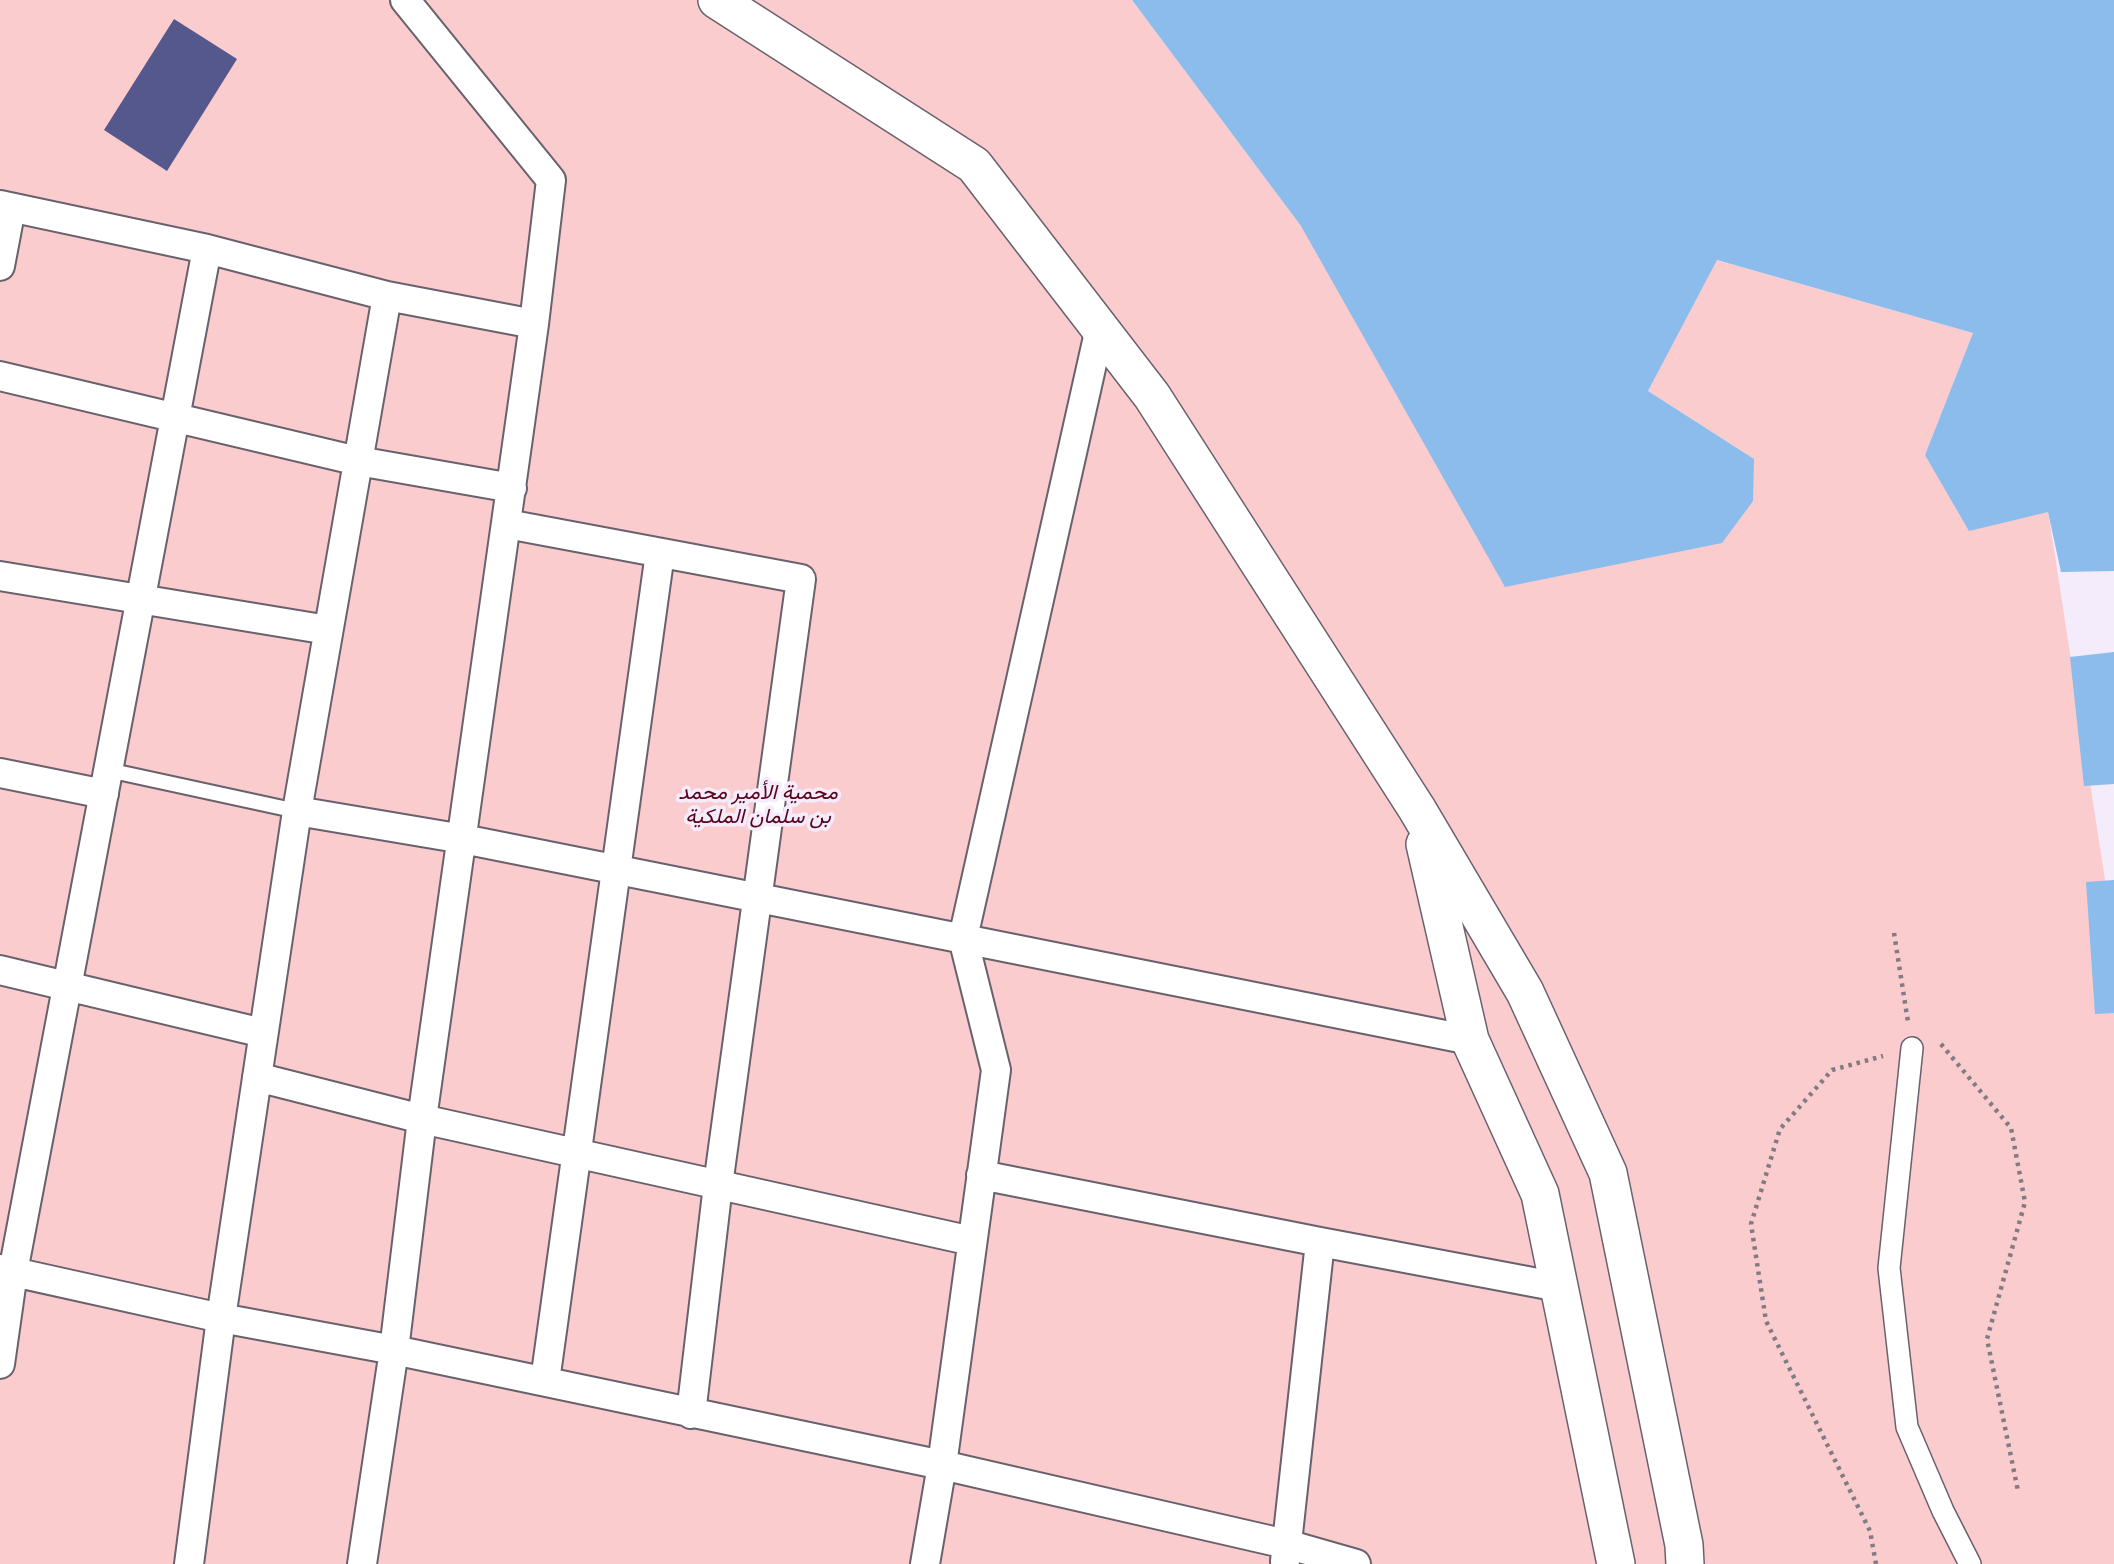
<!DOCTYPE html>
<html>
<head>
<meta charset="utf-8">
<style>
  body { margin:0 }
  canvas { display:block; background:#f4ebfb }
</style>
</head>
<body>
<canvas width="2114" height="1564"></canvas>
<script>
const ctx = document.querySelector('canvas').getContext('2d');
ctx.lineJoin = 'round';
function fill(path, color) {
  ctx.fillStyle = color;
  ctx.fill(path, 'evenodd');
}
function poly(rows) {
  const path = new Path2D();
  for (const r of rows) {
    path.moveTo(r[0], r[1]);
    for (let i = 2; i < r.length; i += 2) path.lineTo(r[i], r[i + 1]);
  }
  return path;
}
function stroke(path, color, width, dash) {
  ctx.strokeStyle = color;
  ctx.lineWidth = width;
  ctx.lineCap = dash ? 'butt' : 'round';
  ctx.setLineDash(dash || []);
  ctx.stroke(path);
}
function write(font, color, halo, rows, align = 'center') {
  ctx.font = font + ' "PT Serif",Vazirmatn,serif';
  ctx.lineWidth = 7;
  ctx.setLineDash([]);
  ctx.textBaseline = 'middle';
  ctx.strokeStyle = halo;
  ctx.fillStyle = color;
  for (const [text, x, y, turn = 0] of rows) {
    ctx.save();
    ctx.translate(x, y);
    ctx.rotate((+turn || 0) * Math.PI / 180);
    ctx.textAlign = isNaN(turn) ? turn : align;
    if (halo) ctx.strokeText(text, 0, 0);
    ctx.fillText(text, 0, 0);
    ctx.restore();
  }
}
const green = poly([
  [0,0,1132,0,1301,226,1754,459,1648,391,1716,260,1973,333,1925,455,2048,511,2114,938,2114,1564,0,1564]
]);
const water = poly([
  [1132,0,2114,0,2114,571,2061,572,2048,512,1969,531,1925,455,1973,333,1717,260,1648,391,1754,459,1753,501,1722,543,1505,587,1301,226],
  [2114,652,2114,784,2084,786,2070,657],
  [2114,880,2114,1013,2095,1014,2086,882]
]);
const building = poly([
  [174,19,237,59,167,171,104,130]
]);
const path = poly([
  [1894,933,1908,1022],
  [1941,1044,2011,1128,2025,1202,1987,1339,2018,1491],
  [1876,1564,1870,1531,1766,1321,1751,1224,1780,1129,1832,1070,1883,1056]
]);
const service = poly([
  [108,770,297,811]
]);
const pedestrian = poly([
  [1912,1048,1889,1268,1907,1427,1943,1511,1970,1564]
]);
const minor = poly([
  [0,205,207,249,387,296,534,324],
  [0,266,11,208],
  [0,376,358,461,512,488],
  [507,524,801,579,718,1185,691,1414],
  [0,576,328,630],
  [0,773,104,794],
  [297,811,463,839,1470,1040],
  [0,970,263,1033],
  [257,1077,422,1119,972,1241],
  [981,1175,1320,1242,1559,1287],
  [0,1269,221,1318,394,1350,942,1465,1286,1544,1356,1564],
  [0,1364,13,1272,207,249],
  [545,1381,660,553],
  [1285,1561,1320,1242],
  [189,1564,221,1318,297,811,387,296],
  [362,1564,394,1350,422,1119,534,324,551,180,405,0],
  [925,1564,942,1465,996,1070,963,938,1100,328]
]);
const tertiary = poly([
  [717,0,974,165,1152,396,1417,809,1525,992,1608,1173,1684,1545,1685,1564],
  [1425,844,1470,1040,1540,1194,1616,1564]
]);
const parkNames = [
  ["محمية الأمير محمد",758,793],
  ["بن سلمان الملكية",758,817]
];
fill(green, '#faccce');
fill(water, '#8bbceb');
fill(building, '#54588d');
stroke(service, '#69616e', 18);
stroke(pedestrian, '#69616e', 24);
stroke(minor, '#69616e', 32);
stroke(tertiary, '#69616e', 40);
stroke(path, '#817b86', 4.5, [3.5, 5]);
stroke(service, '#fff', 14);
stroke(pedestrian, '#fff', 21);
stroke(minor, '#fff', 28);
stroke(tertiary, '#fff', 37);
write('italic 21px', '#59031a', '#f4ebfb', parkNames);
</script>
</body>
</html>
